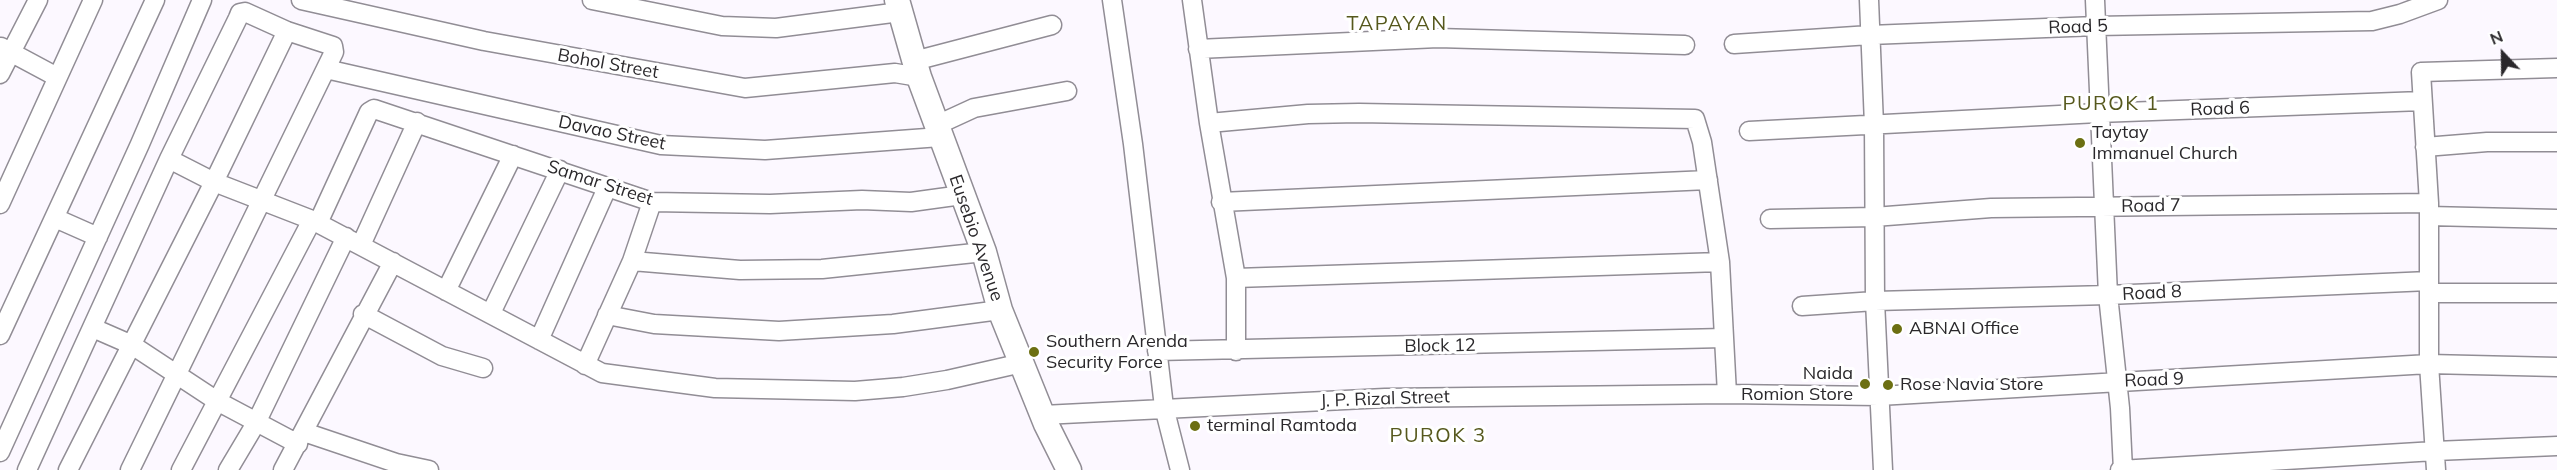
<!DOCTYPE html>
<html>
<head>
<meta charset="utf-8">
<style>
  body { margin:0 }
  #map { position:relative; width:2557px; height:470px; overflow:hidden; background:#fcf8ff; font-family:Mulish,sans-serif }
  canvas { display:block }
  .north { position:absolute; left:2473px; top:24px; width:60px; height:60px; -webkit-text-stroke:4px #fff; paint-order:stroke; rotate:338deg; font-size:16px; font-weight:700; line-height:24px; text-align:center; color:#2a282b }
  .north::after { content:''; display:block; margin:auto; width:21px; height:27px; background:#2a282b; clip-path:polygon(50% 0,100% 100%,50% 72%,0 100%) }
</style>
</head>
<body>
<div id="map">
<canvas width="2557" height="470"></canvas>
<div class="north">N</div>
</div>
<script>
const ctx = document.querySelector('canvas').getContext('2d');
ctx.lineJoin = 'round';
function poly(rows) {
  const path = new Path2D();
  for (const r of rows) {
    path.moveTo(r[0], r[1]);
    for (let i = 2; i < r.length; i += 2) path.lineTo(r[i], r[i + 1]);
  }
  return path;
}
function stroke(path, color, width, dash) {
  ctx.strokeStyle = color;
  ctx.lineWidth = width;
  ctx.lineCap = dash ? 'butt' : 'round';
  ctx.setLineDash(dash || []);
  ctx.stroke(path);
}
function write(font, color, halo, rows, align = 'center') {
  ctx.font = font + ' Mulish,sans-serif';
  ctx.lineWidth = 6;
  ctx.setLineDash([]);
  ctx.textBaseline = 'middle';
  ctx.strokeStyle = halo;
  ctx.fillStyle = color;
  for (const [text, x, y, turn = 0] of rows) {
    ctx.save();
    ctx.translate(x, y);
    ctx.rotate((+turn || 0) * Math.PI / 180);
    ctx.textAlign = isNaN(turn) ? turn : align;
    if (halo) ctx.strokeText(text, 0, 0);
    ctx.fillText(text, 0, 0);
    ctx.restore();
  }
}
const minor = poly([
  [301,0,484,41,745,88,895,73,919,77],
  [592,0,722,26,776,28,900,12],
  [1112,0,1133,144,1164,407,1180,470],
  [1192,0,1209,123,1236,278,1236,351],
  [1869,0,1874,125,1875,301,1883,470],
  [2095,0,2108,295,2120,408,2123,470],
  [1734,44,1870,35,2096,26,2372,21,2400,14,2438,0],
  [1,47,57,77],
  [1198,49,1438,38,1685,45],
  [914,61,1052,25],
  [326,69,661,145,765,150,940,137],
  [0,74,38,0],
  [1209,123,1308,114,1359,113,1695,119,1702,142,1720,262,1727,394],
  [937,125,974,108,1067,91],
  [1749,131,2098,113,2422,101],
  [2425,147,2487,142,2557,142],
  [169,159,214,182,312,220,602,373,715,388,855,391,903,387,947,380,1022,363],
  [1221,202,1708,180],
  [0,204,93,0],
  [2429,216,2557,219],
  [55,218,98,237],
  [1770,219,1874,217,1991,208,2429,203],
  [318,223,369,112,374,109,652,202,770,204,862,200,911,202,962,195],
  [361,245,417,122],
  [632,261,740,270,822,269,984,252],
  [1236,278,1720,262],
  [446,291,513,155],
  [2429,293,2557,293],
  [1802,306,1875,301,2108,295,2429,281],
  [491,313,560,170],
  [363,314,442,356,483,368],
  [607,315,654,324,779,331,893,324,1000,310],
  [93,328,132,345,217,401,298,444],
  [0,335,155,0],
  [539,340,607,188],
  [1157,351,1724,338],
  [585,365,632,261,652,202],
  [1043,415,1385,398,1727,394,1879,396,2429,364,2557,367],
  [304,432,396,463,429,470],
  [0,452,140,144,202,0],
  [27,470,169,159,238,18,240,13,245,12,287,31,333,46,334,52,130,470],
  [68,470,214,182,287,31],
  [181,470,312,220],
  [228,470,256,423,346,237],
  [283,470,393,262],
  [2120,470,2435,451,2557,446],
  [2436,470,2429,364,2429,203,2421,72,2557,68]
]);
const tertiary = poly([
  [897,0,919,77,984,252,1000,310,1046,424,1069,470]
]);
const markers = [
  [2080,143,6,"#6c6f12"],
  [1897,329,6,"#6c6f12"],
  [1034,352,6,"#6c6f12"],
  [1865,384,6,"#6c6f12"],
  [1888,385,6,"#6c6f12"],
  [1195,426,6,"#6c6f12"]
];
const streetNames = [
  ["Road 5",2078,27,-2],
  ["Bohol Street",608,64,10],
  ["Road 6",2220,109,-2],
  ["Davao Street",612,133,12],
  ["Samar Street",600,183,18],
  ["Road 7",2151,206,-1],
  ["Eusebio Avenue",976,238,71],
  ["Road 8",2152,293,-3],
  ["Block 12",1440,346,-1],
  ["Road 9",2154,380,-2],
  ["J. P. Rizal Street",1385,399,-2]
];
const poiNames = [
  ["Taytay",2092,133],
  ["Immanuel Church",2092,154],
  ["ABNAI Office",1909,329],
  ["Southern Arenda",1046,342],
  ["Security Force",1046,363],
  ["Naida",1853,374,"right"],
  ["Romion Store",1853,395,"right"],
  ["Rose Navia Store",1900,385],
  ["terminal Ramtoda",1207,426]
];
const neighbourhoodNames = [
  ["TAPAYAN",1397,24],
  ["PUROK 1",2111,104],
  ["PUROK 3",1438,436]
];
stroke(minor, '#918d95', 21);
stroke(tertiary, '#918d95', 27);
stroke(minor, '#fff', 18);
stroke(tertiary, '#fff', 24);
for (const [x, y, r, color] of markers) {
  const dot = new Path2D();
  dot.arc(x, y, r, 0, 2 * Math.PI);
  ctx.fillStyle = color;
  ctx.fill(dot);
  stroke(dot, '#fff', 2);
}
write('18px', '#2a282b', '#fff', streetNames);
write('18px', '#2a282b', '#fff', poiNames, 'left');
ctx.letterSpacing = '1.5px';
write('20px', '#56581d', '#fff', neighbourhoodNames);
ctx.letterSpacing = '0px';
</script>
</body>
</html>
